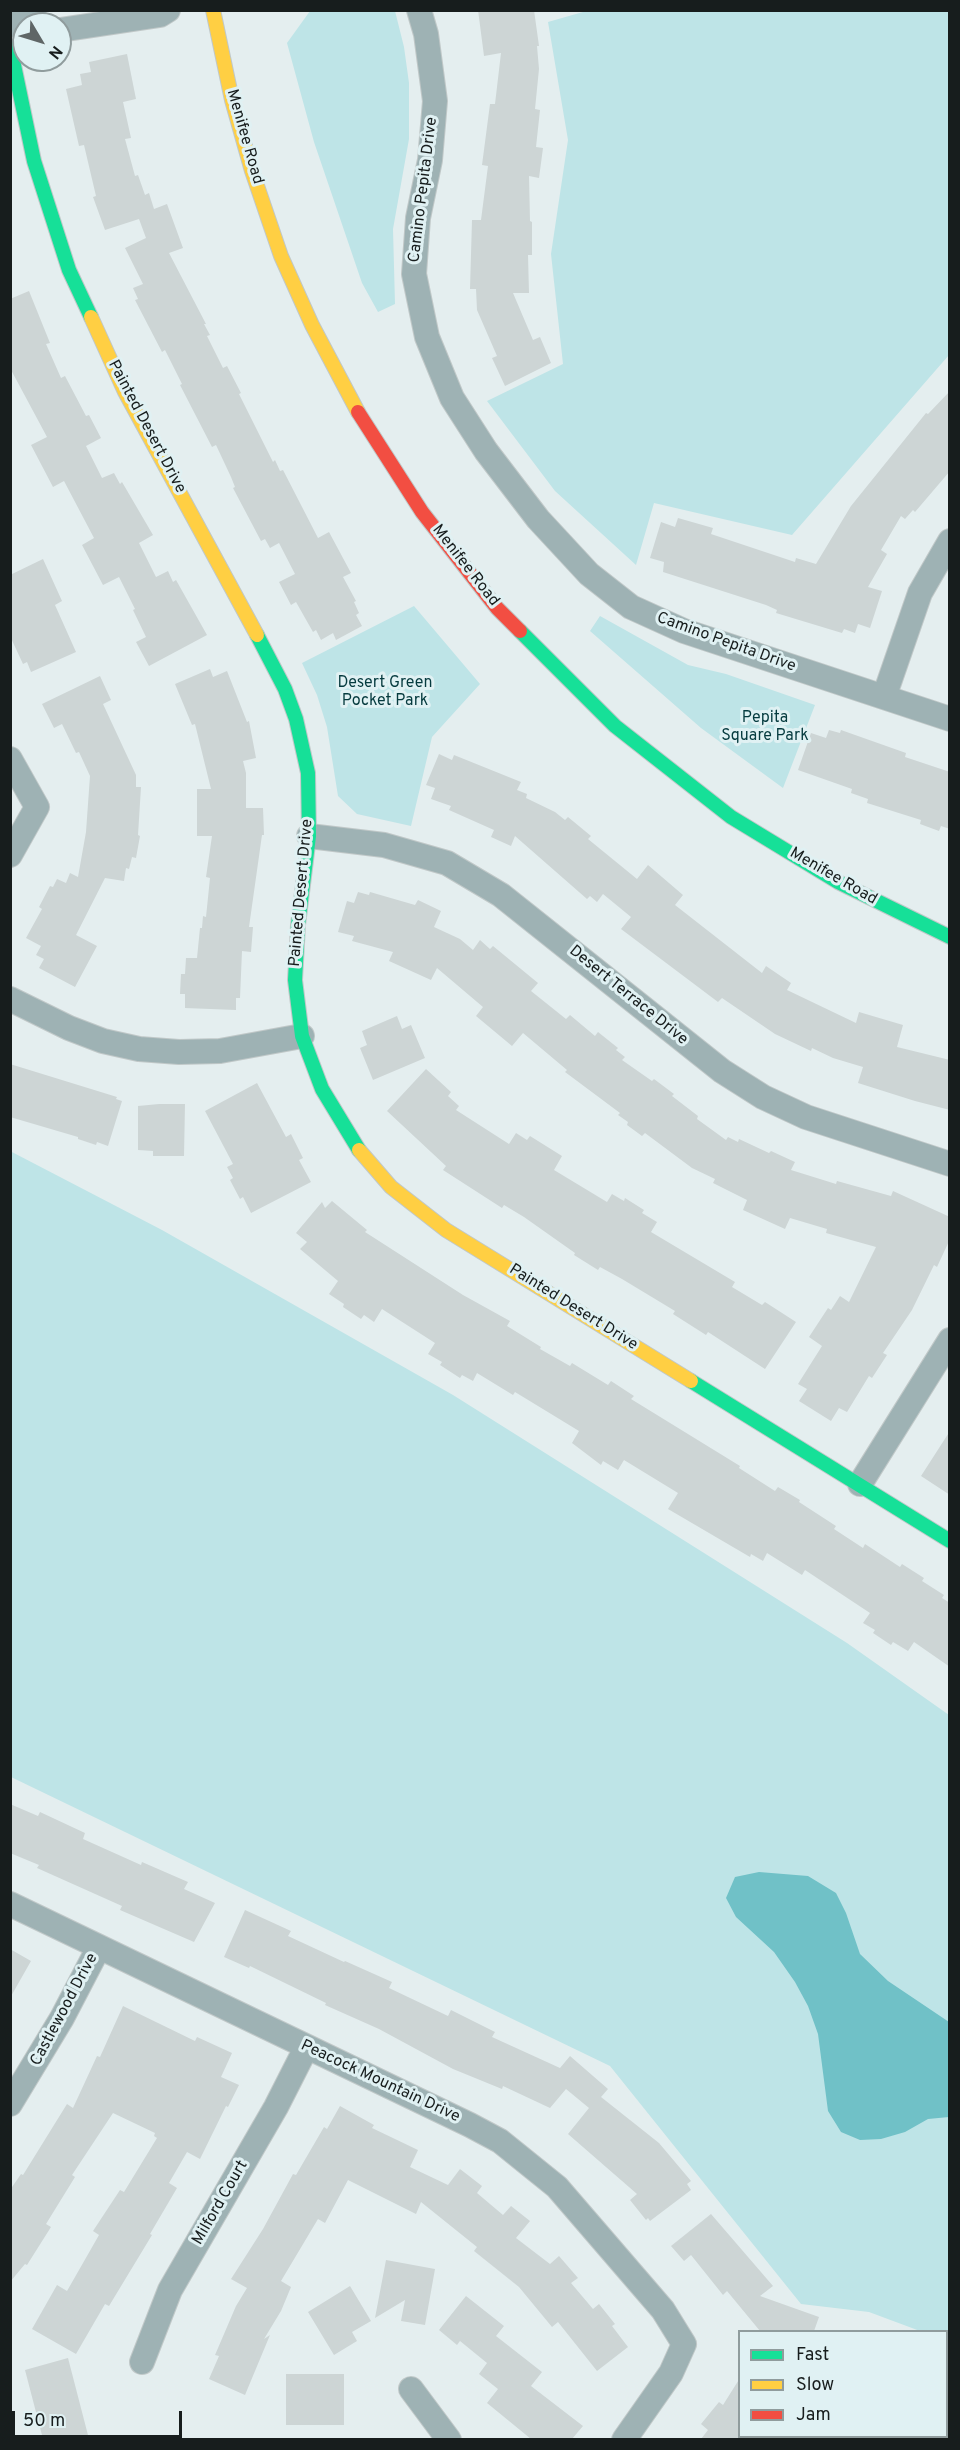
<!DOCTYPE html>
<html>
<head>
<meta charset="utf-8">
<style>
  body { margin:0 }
  #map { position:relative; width:960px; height:2450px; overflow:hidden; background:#e4eeef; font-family:Overpass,sans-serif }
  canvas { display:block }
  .frame { position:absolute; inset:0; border:12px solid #171d1d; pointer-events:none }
  .legend { position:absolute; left:738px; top:2330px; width:210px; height:108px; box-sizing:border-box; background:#e0f1f3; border:2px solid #909c9d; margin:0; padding:8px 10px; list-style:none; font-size:18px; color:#171d1d }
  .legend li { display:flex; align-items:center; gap:12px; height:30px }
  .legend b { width:30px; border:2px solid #909c9d }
  .north { position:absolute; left:12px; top:12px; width:60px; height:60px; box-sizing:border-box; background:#e0f1f3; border:2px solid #909c9d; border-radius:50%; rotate:128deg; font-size:16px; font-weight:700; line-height:24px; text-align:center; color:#171d1d }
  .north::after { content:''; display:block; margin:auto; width:21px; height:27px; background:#5f6666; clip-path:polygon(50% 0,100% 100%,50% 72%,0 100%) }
  .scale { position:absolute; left:12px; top:2411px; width:170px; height:27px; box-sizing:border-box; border:3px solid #171d1d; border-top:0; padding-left:8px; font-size:18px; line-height:21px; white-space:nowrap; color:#171d1d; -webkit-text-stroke:4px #e0f1f3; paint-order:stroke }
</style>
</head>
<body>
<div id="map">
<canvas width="960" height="2450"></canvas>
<div class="frame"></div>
<ul class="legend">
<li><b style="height:8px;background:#16e098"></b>Fast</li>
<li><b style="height:8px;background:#ffcf43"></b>Slow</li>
<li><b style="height:8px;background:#f24e42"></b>Jam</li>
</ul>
<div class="north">N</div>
<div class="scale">50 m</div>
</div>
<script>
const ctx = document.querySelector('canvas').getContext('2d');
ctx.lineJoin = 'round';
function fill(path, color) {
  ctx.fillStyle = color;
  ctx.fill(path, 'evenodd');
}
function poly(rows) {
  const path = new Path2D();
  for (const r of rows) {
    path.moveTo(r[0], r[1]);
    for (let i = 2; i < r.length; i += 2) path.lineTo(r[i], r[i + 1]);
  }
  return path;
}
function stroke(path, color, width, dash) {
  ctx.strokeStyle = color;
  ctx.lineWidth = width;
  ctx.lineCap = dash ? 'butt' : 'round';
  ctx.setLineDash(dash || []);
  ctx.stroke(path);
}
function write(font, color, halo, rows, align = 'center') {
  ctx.font = font + ' Overpass,sans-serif';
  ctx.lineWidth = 6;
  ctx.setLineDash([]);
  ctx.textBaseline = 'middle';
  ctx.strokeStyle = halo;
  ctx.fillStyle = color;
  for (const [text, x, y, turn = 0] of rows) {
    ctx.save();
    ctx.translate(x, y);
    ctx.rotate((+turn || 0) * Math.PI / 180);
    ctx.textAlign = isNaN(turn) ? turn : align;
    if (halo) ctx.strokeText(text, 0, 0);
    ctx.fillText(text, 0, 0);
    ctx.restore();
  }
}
const green = poly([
  [590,10,949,11,949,355,792,535,654,503,636,565,555,491,487,401,563,364,551,254,568,140,548,22],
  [310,11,395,11,404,47,409,83,409,139,393,229,395,304,378,312,362,283,314,142,287,43],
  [414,606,480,684,432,737,411,826,357,814,338,796,327,727,317,695,302,663],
  [600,616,688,665,726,674,815,705,783,788,701,728,590,631],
  [10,1151,162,1230,453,1395,847,1643,949,1715,949,2342,947,2341,946,2332,920,2331,869,2312,801,2304,610,2066,11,1777]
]);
const water = poly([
  [759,1872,808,1876,836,1893,846,1913,860,1954,888,1981,949,2022,949,2117,928,2119,905,2132,881,2139,860,2140,841,2132,828,2111,818,2034,808,2006,795,1982,774,1952,736,1917,726,1898,735,1877]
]);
const building = poly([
  [478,10,534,10,539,46,537,46,539,69,535,109,540,110,536,147,543,148,539,178,529,176,530,221,532,222,532,255,528,255,529,293,513,293,533,340,540,337,551,363,505,386,492,358,497,356,477,310,476,289,470,289,472,220,481,220,488,166,482,165,490,104,495,104,501,53,484,56],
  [127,54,136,99,123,102,131,138,125,139,135,176,138,175,145,195,149,193,154,209,167,204,183,248,169,253,206,324,204,324,210,335,207,336,223,368,227,366,241,393,239,394,273,462,275,460,280,471,283,470,318,538,329,532,351,573,343,577,356,601,354,602,359,613,356,615,362,626,336,640,333,633,321,640,316,630,313,632,296,602,291,605,279,582,295,574,279,543,270,548,265,539,261,541,233,488,235,487,231,477,216,445,212,447,180,385,182,384,165,350,162,352,135,300,138,299,133,288,143,284,125,248,146,238,139,219,105,230,93,197,96,196,84,145,79,146,66,89,82,85,80,74,91,72,89,62],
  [29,291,50,343,46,344,61,378,65,376,86,416,89,415,101,438,86,446,102,478,114,473,120,484,122,482,153,535,139,543,156,577,168,571,173,582,176,580,207,635,149,666,136,642,146,637,133,610,135,609,119,577,103,585,82,545,94,538,64,481,53,487,31,445,47,437,10,368,10,299],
  [950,391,950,471,915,512,913,510,905,519,901,516,881,550,887,554,868,587,882,591,870,628,858,624,855,633,844,629,842,633,776,613,777,610,766,605,663,572,664,562,650,558,661,522,675,527,678,518,713,528,711,534,795,562,796,558,816,564,851,506,926,413,928,414],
  [43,559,62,601,55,605,76,652,31,672,27,662,23,664,10,636,10,575],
  [210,669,213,677,227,671,247,722,249,721,256,758,243,761,246,773,246,808,263,808,264,835,262,835,249,927,253,927,251,952,242,951,240,998,236,998,236,1010,185,1008,185,994,180,994,181,974,185,974,186,958,197,958,200,928,202,928,203,916,206,917,210,878,206,877,212,836,197,836,197,789,211,789,195,724,192,725,175,684],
  [100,676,111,700,103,704,136,775,136,787,141,787,138,835,140,836,136,858,132,857,129,869,126,868,124,881,105,878,76,935,97,946,75,987,39,968,44,959,36,955,41,946,26,938,42,909,39,907,50,886,53,887,57,879,66,883,70,873,78,877,86,832,90,776,79,752,76,753,62,724,54,728,42,704],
  [829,730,840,733,841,730,906,753,905,757,950,772,950,829,941,826,939,831,920,824,921,820,867,803,868,799,851,793,852,789,798,770,811,733,826,738],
  [439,754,452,760,454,755,521,782,517,790,527,794,526,798,555,812,565,820,568,817,591,836,588,839,637,879,648,865,683,895,675,905,762,973,766,966,791,983,787,990,856,1023,859,1012,903,1025,897,1047,950,1060,950,1110,915,1101,858,1083,863,1067,833,1058,812,1048,811,1051,775,1034,722,998,718,1002,621,929,631,917,603,894,597,902,590,896,587,899,515,836,511,846,491,837,494,830,449,810,451,806,431,799,435,788,426,785],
  [358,892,369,895,370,892,415,905,418,900,441,911,434,927,460,939,473,950,480,940,490,949,493,946,538,983,531,991,566,1019,570,1015,595,1036,598,1032,618,1048,616,1050,625,1057,622,1060,652,1081,654,1079,674,1094,672,1096,698,1116,697,1119,726,1140,728,1137,738,1142,739,1139,769,1153,771,1151,795,1162,791,1170,836,1184,837,1181,891,1196,893,1191,950,1217,950,1239,937,1267,934,1265,912,1310,883,1353,887,1355,872,1378,869,1376,847,1412,839,1408,831,1421,799,1401,807,1389,798,1384,822,1346,809,1337,828,1308,831,1310,840,1296,849,1302,876,1247,826,1233,827,1229,790,1218,785,1229,743,1210,747,1200,713,1183,715,1179,692,1168,645,1133,642,1136,627,1125,628,1122,618,1115,620,1113,565,1072,567,1070,523,1033,512,1046,476,1016,483,1007,437,968,431,980,389,961,393,952,352,941,354,936,338,932,347,901,354,903],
  [397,1016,402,1029,411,1025,425,1058,373,1080,360,1048,367,1045,362,1031],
  [10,1064,117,1097,116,1099,122,1101,108,1146,97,1142,96,1145,78,1139,78,1137,10,1117],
  [426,1069,451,1092,448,1096,459,1106,456,1110,509,1144,516,1133,527,1140,530,1136,562,1156,554,1170,607,1202,612,1194,624,1201,625,1198,644,1210,642,1213,657,1222,651,1232,735,1282,732,1287,762,1305,765,1302,796,1322,765,1369,708,1332,706,1335,673,1314,675,1311,622,1279,600,1267,598,1270,574,1255,575,1253,524,1217,504,1205,502,1208,443,1170,446,1166,387,1111],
  [257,1083,286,1137,291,1134,303,1158,299,1160,311,1182,251,1213,243,1197,240,1199,230,1180,233,1178,227,1167,233,1164,205,1111],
  [159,1104,185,1104,184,1156,153,1156,153,1151,138,1150,138,1106],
  [332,1201,367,1230,365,1232,463,1295,510,1321,507,1326,541,1347,540,1349,570,1366,572,1363,608,1385,611,1381,634,1396,631,1399,740,1466,739,1468,775,1491,778,1487,800,1500,799,1502,836,1526,834,1529,863,1548,865,1544,900,1567,902,1564,924,1578,922,1581,944,1595,942,1598,950,1603,950,1667,914,1642,908,1651,893,1642,891,1645,873,1633,875,1630,863,1623,870,1613,805,1570,802,1575,767,1553,763,1561,751,1554,750,1557,668,1509,678,1493,624,1460,618,1470,603,1461,601,1465,572,1443,579,1431,515,1392,513,1395,477,1373,473,1381,462,1375,460,1378,440,1365,442,1362,428,1354,435,1343,382,1309,374,1322,364,1315,361,1319,343,1307,344,1304,329,1294,338,1281,300,1249,307,1242,296,1233,322,1202,325,1208],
  [950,1431,950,1495,921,1476],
  [10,1804,38,1816,40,1812,85,1833,83,1839,141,1865,142,1862,188,1882,184,1889,215,1903,194,1942,120,1910,122,1906,37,1868,39,1865,10,1853],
  [245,1910,291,1931,288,1936,344,1962,345,1961,392,1982,389,1988,448,2016,451,2010,495,2032,492,2037,560,2068,570,2056,608,2089,601,2097,659,2143,691,2181,687,2184,691,2190,650,2221,648,2218,646,2220,630,2200,637,2194,568,2134,589,2108,566,2089,550,2108,503,2086,502,2089,453,2069,379,2029,325,2005,326,2003,250,1966,249,1968,224,1957],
  [10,1949,31,1961,10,1998],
  [123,2006,195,2041,197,2037,232,2053,221,2077,239,2085,228,2107,226,2106,200,2159,187,2152,169,2183,177,2188,150,2234,152,2235,109,2306,105,2304,76,2354,32,2329,57,2285,67,2291,99,2235,93,2231,120,2190,124,2192,157,2138,154,2136,155,2133,113,2113,72,2175,75,2177,46,2224,51,2227,27,2265,25,2264,10,2282,10,2190,21,2174,23,2175,67,2104,73,2108,97,2056,100,2057],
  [340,2106,374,2125,372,2128,418,2150,410,2167,448,2185,460,2169,482,2186,477,2193,503,2215,511,2206,530,2221,516,2238,550,2264,559,2256,578,2278,571,2283,593,2309,599,2304,615,2324,612,2326,628,2347,597,2371,558,2322,552,2327,519,2287,474,2251,477,2247,421,2202,416,2214,348,2180,325,2223,318,2219,281,2281,291,2287,281,2311,264,2339,270,2335,245,2395,209,2379,219,2356,215,2355,236,2306,247,2288,231,2279,263,2229,293,2174,296,2175,324,2127,327,2129],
  [711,2214,773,2286,760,2296,819,2317,814,2331,760,2331,727,2291,723,2295,691,2255,684,2261,671,2246],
  [386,2260,435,2269,425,2325,401,2321,405,2300,375,2318],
  [350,2286,371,2321,352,2332,357,2341,334,2355,308,2312],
  [466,2296,504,2326,496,2336,542,2372,531,2386,583,2426,572,2439,531,2439,487,2403,498,2389,479,2374,487,2363,460,2341,457,2345,439,2330],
  [68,2358,89,2439,43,2439,25,2370],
  [286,2374,344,2374,344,2425,286,2425],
  [740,2378,740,2439,701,2439,708,2430,701,2424,719,2402,723,2405]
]);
const street = poly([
  [419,10,426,34,435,101,430,160,418,218,414,274,427,337,452,398,486,451,538,519,589,574,631,607,684,631,950,719],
  [10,25,34,10],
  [60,30,160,15,168,10],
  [884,697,920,593,950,541],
  [10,759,37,807,10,855],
  [309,836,384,845,447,863,501,895,722,1071,763,1097,806,1117,950,1164],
  [10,999,69,1028,103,1041,139,1049,179,1052,220,1051,302,1036],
  [860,1484,950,1340],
  [10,1904,470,2125,500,2141,557,2187,663,2310,684,2344,671,2373,624,2440],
  [10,2104,62,2018,99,1947],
  [142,2362,170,2290,276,2107,306,2048],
  [411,2389,449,2440]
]);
const fast = poly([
  [10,46,34,161,69,270,91,317],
  [520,631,615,726,731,817,838,882,950,937],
  [257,635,285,689,296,719,308,773,309,836,298,925,295,980,302,1036,322,1089,359,1150],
  [691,1381,950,1541]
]);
const slow = poly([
  [213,10,232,100,252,171,281,256,312,325,358,412],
  [91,317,125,392,257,635],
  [359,1150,391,1187,446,1230,691,1381]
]);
const jam = poly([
  [358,412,422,512,497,608,520,631]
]);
const streetNames = [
  ["Menifee Road",244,137,74],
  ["Camino Pepita Drive",424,190,-83],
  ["Painted Desert Drive",146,427,62],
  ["Menifee Road",465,566,52],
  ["Camino Pepita Drive",726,643,20],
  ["Menifee Road",833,877,30],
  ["Painted Desert Drive",302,893,-85],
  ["Desert Terrace Drive",628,996,39],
  ["Painted Desert Drive",573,1308,32],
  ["Castlewood Drive",65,2010,-62],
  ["Peacock Mountain Drive",380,2082,25],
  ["Milford Court",221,2203,-60]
];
const parkNames = [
  ["Desert Green",385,684],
  ["Pocket Park",385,702],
  ["Pepita",765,719],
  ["Square Park",765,737]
];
fill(green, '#bee4e7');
fill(water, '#70c1c7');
fill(building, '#cdd5d5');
stroke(street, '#c0c8c8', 26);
stroke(fast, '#c0c8c8', 16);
stroke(slow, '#c0c8c8', 16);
stroke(jam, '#c0c8c8', 16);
stroke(street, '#9eb2b4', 24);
stroke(fast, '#16e098', 14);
stroke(slow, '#ffcf43', 14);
stroke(jam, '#f24e42', 14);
write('16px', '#171d1d', '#e0f1f3', streetNames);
write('16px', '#063b3f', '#e0f1f3', parkNames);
</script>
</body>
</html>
